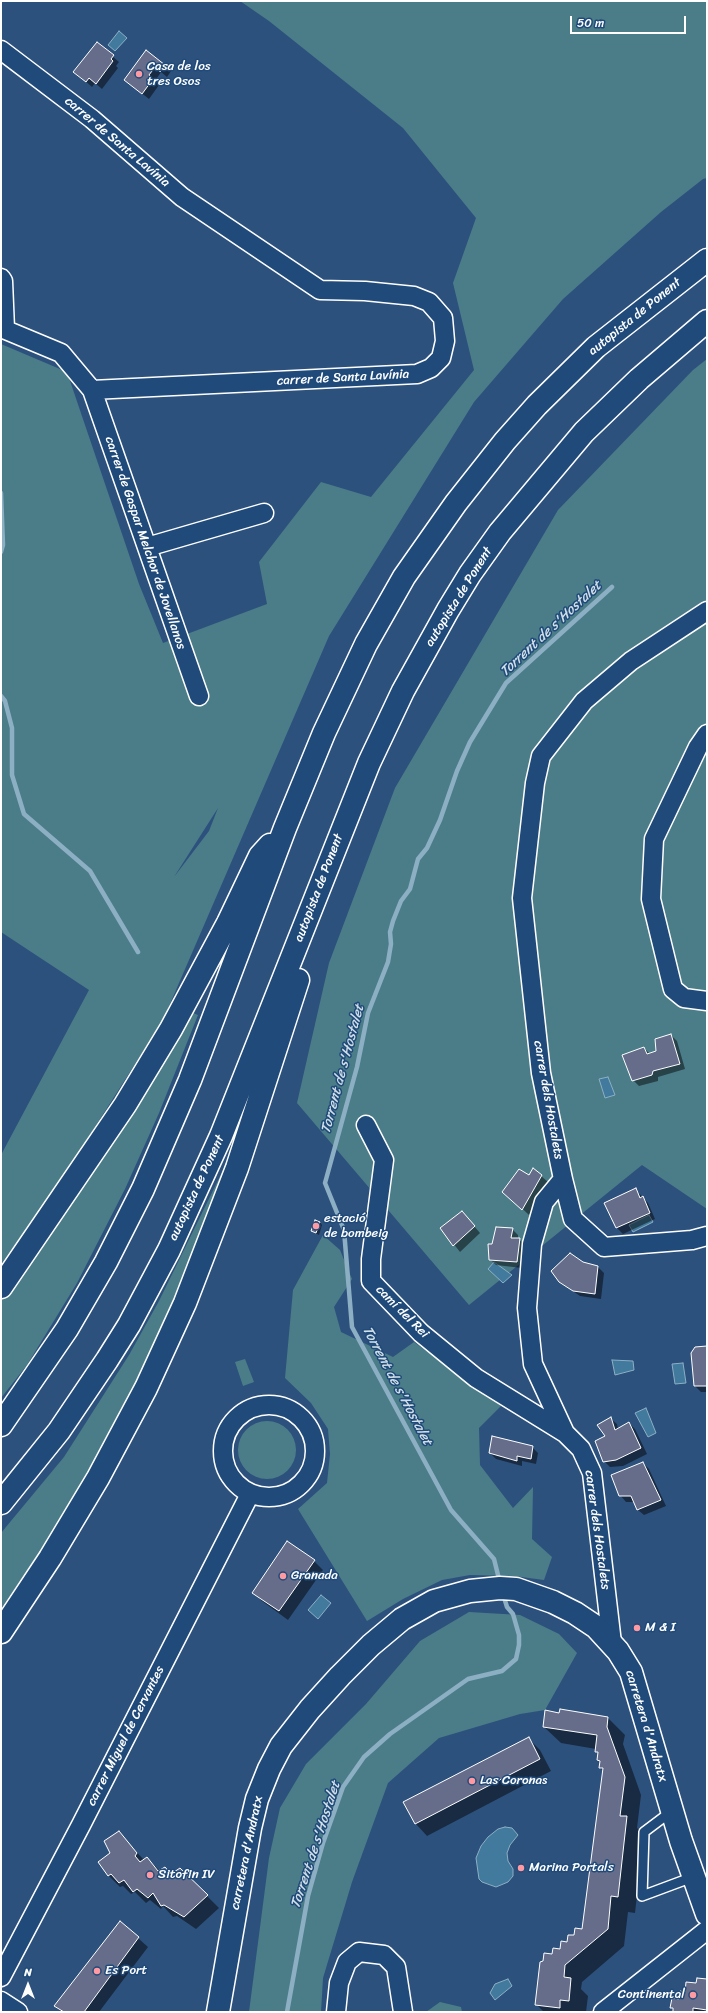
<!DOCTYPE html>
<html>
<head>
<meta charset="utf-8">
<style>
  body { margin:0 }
  #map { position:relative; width:708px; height:2013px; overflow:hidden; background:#2d517d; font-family:Sriracha,sans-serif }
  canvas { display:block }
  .frame { position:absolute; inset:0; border:2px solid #fff; pointer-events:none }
  .north { position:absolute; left:8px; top:1965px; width:40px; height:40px; -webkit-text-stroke:3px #1f4a7a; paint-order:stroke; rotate:0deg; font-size:11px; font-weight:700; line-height:16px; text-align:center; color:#fff }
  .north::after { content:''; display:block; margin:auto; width:14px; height:18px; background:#fff; clip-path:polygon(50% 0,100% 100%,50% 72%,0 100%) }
  .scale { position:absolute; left:570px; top:16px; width:116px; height:18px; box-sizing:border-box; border:2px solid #fff; border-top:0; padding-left:5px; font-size:12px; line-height:14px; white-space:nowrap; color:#fff; -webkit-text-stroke:3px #1f4a7a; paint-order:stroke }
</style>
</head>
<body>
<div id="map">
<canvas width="708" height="2013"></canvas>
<div class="frame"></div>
<div class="north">N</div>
<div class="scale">50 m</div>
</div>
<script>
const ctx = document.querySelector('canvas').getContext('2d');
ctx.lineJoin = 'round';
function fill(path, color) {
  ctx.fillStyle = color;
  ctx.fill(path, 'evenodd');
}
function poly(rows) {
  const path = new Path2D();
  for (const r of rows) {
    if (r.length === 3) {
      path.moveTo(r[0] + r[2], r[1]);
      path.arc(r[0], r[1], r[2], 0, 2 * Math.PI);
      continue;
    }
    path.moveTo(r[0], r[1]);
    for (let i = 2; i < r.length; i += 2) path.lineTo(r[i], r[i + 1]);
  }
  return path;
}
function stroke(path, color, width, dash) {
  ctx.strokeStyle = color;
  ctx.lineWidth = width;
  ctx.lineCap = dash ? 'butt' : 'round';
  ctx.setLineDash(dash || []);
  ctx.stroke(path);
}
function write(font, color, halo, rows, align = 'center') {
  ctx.font = font + ' Sriracha,sans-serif';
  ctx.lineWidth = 3;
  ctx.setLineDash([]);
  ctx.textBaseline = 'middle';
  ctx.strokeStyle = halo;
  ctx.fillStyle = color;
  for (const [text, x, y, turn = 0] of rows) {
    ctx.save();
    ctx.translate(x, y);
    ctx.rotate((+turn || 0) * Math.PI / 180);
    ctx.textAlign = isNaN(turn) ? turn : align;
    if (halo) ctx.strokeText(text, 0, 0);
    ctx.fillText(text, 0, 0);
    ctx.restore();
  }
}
const green = poly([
  [240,1,707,1,707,178,703,179,661,212,563,299,474,402,329,636,163,1020,51,1196,1,1264,1,1155,89,990,1,932,1,344,67,372,139,584,163,643,267,604,259,562,321,482,371,497,474,370,453,283,476,218,403,128,269,21],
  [218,808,209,831,174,877],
  [707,359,707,1209,642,1165,469,1305,297,1103,329,963,395,788,558,510,693,370],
  [193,1013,198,1015,159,1113,125,1189,77,1283,27,1365,1,1398,1,1300,20,1275],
  [223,1170,226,1171,192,1258,145,1365,117,1421,90,1472,50,1537,1,1609,1,1533,64,1457,129,1355,159,1301],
  [323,1235,340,1250,352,1279,334,1307,341,1332,393,1357,414,1342,501,1406,479,1428,480,1465,513,1508,533,1487,532,1539,552,1557,544,1580,514,1576,470,1575,442,1580,403,1599,367,1621,298,1509,327,1483,330,1454,328,1429,311,1403,285,1378,293,1290],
  [245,1359,254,1382,243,1386,235,1362],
  [267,1450,29],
  [469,1612,520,1615,559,1634,577,1653,545,1710,520,1714,439,1738,388,1783,352,1882,323,1978,321,2012,249,2012,269,1858,280,1808,306,1764,366,1704,420,1641],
  [440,2002,461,2007,462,2012,426,2012]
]);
const water = poly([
  [119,31,127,38,115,51,108,45,119,31],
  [608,1077,615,1095,605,1098,599,1079,608,1077],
  [649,1215,653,1222,633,1232,629,1225,649,1215],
  [494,1262,512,1275,503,1283,488,1269,494,1262],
  [612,1360,633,1361,634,1370,615,1375,612,1360],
  [683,1363,686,1383,675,1384,672,1364,683,1363],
  [646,1408,656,1433,648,1437,635,1413,646,1408],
  [321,1595,331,1603,318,1619,308,1610,321,1595],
  [505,1827,512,1828,518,1835,510,1845,507,1853,508,1861,513,1869,513,1876,508,1882,496,1887,482,1882,479,1879,476,1858,481,1846,488,1837,498,1829,505,1827],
  [508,1979,512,1986,495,2000,490,1993,495,1984,508,1979]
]);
const shadow = poly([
  [97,43,119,62,116,66,118,68,102,89,95,83,92,87,75,72],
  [146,52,171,71,167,77,161,72,155,81,159,85,149,99,125,80],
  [671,1035,677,1041,685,1069,658,1077,658,1081,639,1086,633,1080,644,1048,650,1054,657,1051],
  [533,1169,548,1182,529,1215,510,1197,529,1176],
  [635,1189,648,1203,655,1219,623,1234,617,1228,606,1203],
  [462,1212,480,1233,460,1252,442,1229],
  [320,1222,322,1225,319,1235,312,1231],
  [512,1229,518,1235,518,1239,526,1245,522,1268,496,1265,490,1259,493,1245],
  [583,1263,598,1267,604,1273,601,1299,580,1296,560,1282],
  [707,1347,707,1392,701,1392,695,1386],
  [611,1419,617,1424,618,1429,629,1423,635,1429,647,1454,623,1466,610,1467,604,1461],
  [532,1447,538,1453,536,1464,522,1461,522,1466,496,1459,490,1453],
  [643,1463,649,1469,666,1506,644,1515,638,1510,635,1502,626,1502,620,1495],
  [314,1561,323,1570,288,1620,262,1601,253,1592],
  [561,1711,608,1718,625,1735,623,1744,641,1795,637,1828,644,1834,635,1913,628,1912,624,1946,582,1982,581,1989,588,1996,586,2012,544,2012,537,2005,553,1956,583,1930,604,1772,600,1768,600,1763,598,1760,598,1754,596,1749,561,1743,544,1727,560,1714],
  [528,1738,540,1750,551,1771,427,1836,416,1824,405,1803],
  [119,1833,144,1860,147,1858,160,1871,171,1875,180,1869,219,1908,196,1929,177,1916,173,1917,163,1906,161,1909,150,1900,146,1903,135,1892,131,1894,123,1886,120,1887,108,1875,111,1854],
  [120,1922,148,1947,99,2012,62,2012,55,2006],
  [707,1980,707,2012,674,2012,671,2007,685,1993,697,1984]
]);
const stream = poly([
  [1,493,3,545,1,552],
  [1,696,5,701,12,728,12,775,24,814,90,871,138,952],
  [500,1583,494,1559,451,1510,352,1327,344,1230,325,1183,357,1067,368,1013,388,962,391,944,390,932,393,921,401,901,410,889,418,859,427,848,440,820,457,771,470,742,506,683,612,587],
  [287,2012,308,1896,323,1843,343,1787,364,1757,390,1734,468,1679,502,1671,516,1659,519,1645,519,1635,513,1614,507,1607,503,1594]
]);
const building = poly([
  [97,42,114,55,111,59,113,61,96,84,89,78,86,82,73,72,97,42],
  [146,50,165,65,160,72,155,67,149,75,153,79,142,94,124,80,146,50],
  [671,1034,680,1064,653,1071,652,1075,632,1081,622,1055,644,1047,647,1054,656,1051,655,1039,671,1034],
  [533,1168,542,1175,522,1210,502,1192,519,1169,529,1175,533,1168],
  [636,1188,640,1198,643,1196,650,1213,616,1228,604,1203,636,1188],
  [462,1211,475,1226,453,1246,440,1228,462,1211],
  [315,1220,320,1222,316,1233,311,1231,315,1220],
  [496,1227,513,1228,511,1238,520,1238,517,1262,489,1260,488,1244,492,1244,496,1227],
  [570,1253,583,1262,598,1266,595,1294,573,1291,559,1282,551,1271,570,1253],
  [707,1346,707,1386,694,1386,691,1353,695,1347,707,1346],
  [611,1417,615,1430,629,1422,641,1448,616,1460,603,1462,595,1441,605,1436,597,1425,611,1417],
  [492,1436,533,1446,531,1459,517,1456,517,1461,489,1453,492,1436],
  [643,1462,661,1500,637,1510,631,1496,619,1496,611,1475,643,1462],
  [287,1541,315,1560,279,1611,252,1593,287,1541],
  [560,1709,608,1717,607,1727,625,1777,620,1816,627,1816,618,1897,611,1896,608,1929,565,1965,564,1977,571,1978,569,2001,560,2000,560,2008,535,2005,540,1962,543,1961,544,1953,552,1954,553,1948,560,1949,561,1941,567,1942,568,1935,574,1935,575,1928,582,1929,603,1768,599,1768,600,1761,597,1760,598,1752,595,1752,597,1735,543,1727,545,1710,559,1713,560,1709],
  [529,1737,540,1759,415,1824,403,1802,529,1737],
  [119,1831,137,1853,135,1856,140,1862,147,1857,158,1871,165,1867,171,1874,180,1868,208,1895,184,1917,164,1905,161,1906,153,1893,148,1898,137,1889,133,1892,124,1880,119,1883,111,1874,108,1876,98,1862,110,1853,104,1841,119,1831],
  [120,1921,139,1937,84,2012,64,2012,54,2006,120,1921],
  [697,1978,707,1979,707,2010,693,2008,693,2012,673,2012,673,2008,670,2008,672,1998,679,1999,680,1991,685,1992,686,1982,696,1983,697,1978]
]);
const service = poly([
  [672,1811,644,1832,642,1896,693,1877]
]);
const minor = poly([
  [1,50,92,119,182,197,320,290,365,291,414,296,429,302,443,318,445,341,441,358,431,368,417,374,92,390,61,353,1,328],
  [1,278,3,281,5,329],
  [92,390,199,696],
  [147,547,264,513],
  [707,734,698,747,654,839,651,899,673,989,684,998,707,1001],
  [366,1125,384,1160,371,1259,371,1281,421,1333,476,1378,565,1433],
  [563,1179,573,1219,604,1247,692,1240,707,1236],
  [269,1451,46],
  [612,1643,592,1473,581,1449,565,1433,533,1364,527,1308,532,1244,544,1202,563,1179,541,1073,522,898,535,783,541,756,584,701,631,661,707,611],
  [1,1977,81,1825,250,1494],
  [1,2001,18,2012],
  [336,2012,339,1983,347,1962,359,1952,384,1955,396,1967,403,2012],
  [603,2012,707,1930]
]);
const primary = poly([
  [218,2012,250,1828,257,1799,269,1769,281,1746,310,1709,340,1676,371,1645,402,1619,434,1601,470,1591,500,1588,516,1589,553,1602,575,1613,596,1627,618,1651,631,1672,681,1841,707,1914]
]);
const motorway = poly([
  [1,1287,125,1105,171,1029,228,923,260,856,270,845],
  [1,1425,67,1329,106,1262,143,1189,190,1080,285,828,324,733,366,644,404,577,456,503,505,441,537,405,596,347,707,260],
  [1,1503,59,1431,107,1360,129,1325,169,1250,221,1136,369,763,403,691,448,610,470,574,500,532,584,432,639,379,707,321],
  [1,1632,50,1558,98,1478,146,1388,185,1303,237,1168,298,980]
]);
const markers = [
  [139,74,4,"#ff9aa2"],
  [316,1226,4,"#ff9aa2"],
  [283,1576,4,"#ff9aa2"],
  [637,1628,4,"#ff9aa2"],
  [472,1781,4,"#ff9aa2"],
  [521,1868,4,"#ff9aa2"],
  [150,1875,4,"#ff9aa2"],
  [97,1971,4,"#ff9aa2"],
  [693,1995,4,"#ff9aa2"]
];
const poiNames = [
  ["Casa de los",147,67],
  ["tres Osos",147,82],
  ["estació",324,1219],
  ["de bombeig",324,1234],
  ["Granada",291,1576],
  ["M & I",645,1628],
  ["Las Coronas",480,1781],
  ["Marina Portals",529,1868],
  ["Sitofin IV",158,1875],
  ["Es Port",105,1971],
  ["Continental",685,1995,"right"]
];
const streetNames = [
  ["carrer de Santa Lavínia",117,142,40],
  ["autopista de Ponent",635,317,-39],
  ["carrer de Santa Lavínia",343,378,-3],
  ["carrer de Gaspar Melchor de Jovellanos",145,543,71],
  ["autopista de Ponent",459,597,-58],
  ["autopista de Ponent",319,888,-69],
  ["carrer dels Hostalets",548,1100,80],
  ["autopista de Ponent",197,1188,-65],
  ["camí del Rei",402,1312,45],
  ["carrer dels Hostalets",597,1530,82],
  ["carretera d'Andratx",646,1726,73],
  ["carrer Miguel de Cervantes",126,1736,-63],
  ["carretera d'Andratx",247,1853,-78]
];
const waterNames = [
  ["Torrent de s'Hostalet",551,629,-43],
  ["Torrent de s'Hostalet",343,1069,-75],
  ["Torrent de s'Hostalet",397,1386,62],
  ["Torrent de s'Hostalet",316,1845,-72]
];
fill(green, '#4b7d89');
fill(water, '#417a9c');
stroke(water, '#8dafc4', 1);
fill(shadow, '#0007');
stroke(stream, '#8dafc4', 4.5);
fill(building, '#666d8a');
stroke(building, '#fff', 1);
stroke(service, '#fff', 12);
stroke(minor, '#fff', 21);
stroke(primary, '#fff', 25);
stroke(motorway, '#fff', 25);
stroke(service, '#1f4a7a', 9);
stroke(minor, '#1f4a7a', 18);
stroke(primary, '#1f4a7a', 22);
stroke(motorway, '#1f4a7a', 22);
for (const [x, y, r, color] of markers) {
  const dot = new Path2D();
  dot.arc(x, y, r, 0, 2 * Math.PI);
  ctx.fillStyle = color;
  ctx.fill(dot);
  stroke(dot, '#1f4a7a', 1.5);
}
write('13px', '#fff', '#1f4a7a', poiNames, 'left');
write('13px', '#fff', '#1f4a7a', streetNames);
write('italic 14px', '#d0dee6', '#1f4a7a', waterNames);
</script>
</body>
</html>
